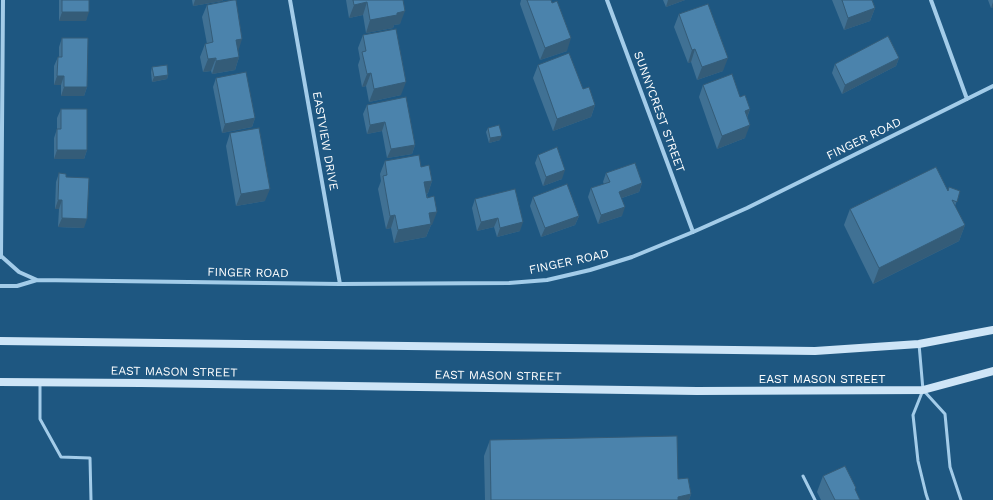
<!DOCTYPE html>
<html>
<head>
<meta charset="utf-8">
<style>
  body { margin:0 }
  canvas { display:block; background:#1e5781 }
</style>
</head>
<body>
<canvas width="993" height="500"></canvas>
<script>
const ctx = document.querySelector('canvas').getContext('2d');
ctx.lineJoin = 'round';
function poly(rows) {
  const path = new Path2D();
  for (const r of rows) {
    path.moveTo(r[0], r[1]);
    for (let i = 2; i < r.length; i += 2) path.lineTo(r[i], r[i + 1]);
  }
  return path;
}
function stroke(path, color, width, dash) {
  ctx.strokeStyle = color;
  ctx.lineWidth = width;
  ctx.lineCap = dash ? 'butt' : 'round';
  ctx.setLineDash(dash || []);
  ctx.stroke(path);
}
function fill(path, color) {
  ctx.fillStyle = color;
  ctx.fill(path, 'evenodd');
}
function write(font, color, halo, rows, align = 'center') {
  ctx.font = font + ' "Work Sans",sans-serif';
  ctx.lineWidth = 3;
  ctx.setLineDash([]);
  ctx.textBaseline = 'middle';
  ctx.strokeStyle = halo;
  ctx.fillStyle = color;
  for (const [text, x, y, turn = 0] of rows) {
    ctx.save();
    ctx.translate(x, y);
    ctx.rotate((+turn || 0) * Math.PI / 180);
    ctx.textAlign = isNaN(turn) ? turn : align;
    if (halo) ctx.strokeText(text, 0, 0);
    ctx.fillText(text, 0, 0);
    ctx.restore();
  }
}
const lane = poly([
  [919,344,923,390,913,415,918,461,926,494,928,500],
  [40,384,40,419,61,457,90,458,91,500],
  [924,391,945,414,950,467,961,500],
  [803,476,815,500]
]);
const street = poly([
  [290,0,340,284],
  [607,0,693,232],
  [931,0,967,99],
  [1,256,19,272,37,280],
  [0,257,1,256,3,0],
  [0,286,17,286,37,280,340,284,509,283,547,280,590,270,632,257,693,232,747,208,993,86]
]);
const secondary = poly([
  [0,341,815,351,919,344,993,330],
  [0,382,141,383,697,391,923,390,993,371]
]);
const wall = poly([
  [59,0,89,0,86,21,59,21],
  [192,0,223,0,222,1,193,6],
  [346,0,403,0,400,24,394,25,393,28,366,33,363,15,349,18],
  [521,0,527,0,567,51,540,60,520,4],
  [663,0,685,0,666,7],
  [832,0,872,0,875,8,870,21,844,30],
  [988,0,993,0,993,7,991,8],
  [207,5,238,51,239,57,235,70,212,74,211,71,203,72,200,57,205,44,207,44,202,17],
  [679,14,723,71,697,80,691,62,688,63,674,27],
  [363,35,401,95,369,102,366,86,362,87,358,65,360,59,358,48],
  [62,38,87,87,84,96,61,96,61,85,54,85,54,66,58,57,59,57,59,47],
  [899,58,896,66,842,94,832,73,835,64],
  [538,65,583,89,595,105,591,117,553,131,533,78],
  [152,67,168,75,167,79,152,82,151,72],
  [216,78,255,118,252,127,222,133,213,87],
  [703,85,740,97,750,109,747,118,745,138,717,149,699,97],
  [367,105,415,145,412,154,387,158,382,131,367,134,363,114],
  [61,109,87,150,84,159,54,159,54,138,57,129,57,118],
  [488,128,500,140,489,143,486,132],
  [230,133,265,201,236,206,226,146],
  [538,155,562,179,543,186,535,163],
  [385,161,421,167,432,181,428,193,427,194,432,225,431,225,426,237,394,243,391,228,386,229,378,189,381,181,380,174],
  [59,173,66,177,84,228,58,227,59,209,55,209,56,182],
  [606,173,642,183,639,192,622,198,622,216,598,224,588,197,591,188,604,184,603,182],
  [948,191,960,191,955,206,965,225,959,241,873,284,844,225,850,209],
  [533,197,579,216,575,225,541,237,530,206],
  [475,199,520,231,497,237,494,227,477,231,472,208],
  [490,440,678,479,691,494,689,500,485,500,484,456],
  [823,476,855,490,860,500,821,500,817,492]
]);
const shadedWall = poly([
  [195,0,223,0,222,1,193,6],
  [668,0,685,0,666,7],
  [367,2,363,15,349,18,354,5],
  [993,2,993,7,991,8],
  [875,8,870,21,844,30,848,18],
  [405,11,400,24,394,25,393,28,366,33,370,20],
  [62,12,89,12,86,21,59,21],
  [571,38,567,51,540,60,545,48],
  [242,39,238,52,236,40],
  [695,49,691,62,688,63,692,50],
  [239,57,235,70,212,74,216,61],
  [216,58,211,71,203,72,208,59],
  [728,58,723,71,697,80,702,67],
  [899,58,896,66,842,94,845,85],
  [371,73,366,86,362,87,367,74],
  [168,75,167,79,152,82,154,77],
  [57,76,64,76,61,85,54,85],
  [406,82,401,95,369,102,374,89],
  [64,87,87,87,84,96,61,96],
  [595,105,591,117,553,131,557,119],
  [750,109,745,122,745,111],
  [255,118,252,127,222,133,225,124],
  [385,122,382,131,367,134,370,125],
  [750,125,745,138,717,149,722,136],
  [502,136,500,140,489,143,490,138],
  [415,145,412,154,387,158,391,149],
  [57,150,87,150,84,159,54,159],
  [565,170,562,179,543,186,546,177],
  [432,181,428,193,420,195,424,182],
  [642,183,639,192,616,200,619,192],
  [270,189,265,201,236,206,241,194],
  [58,200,62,200,59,209,55,209],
  [625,207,622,216,598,224,601,215],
  [437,212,432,225,431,225,426,237,394,243,398,230,429,213],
  [395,215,391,228,386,229,390,216],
  [579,216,575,225,541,237,545,228],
  [62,218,87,219,84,228,58,227],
  [498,218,494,227,477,231,481,222],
  [523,222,520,231,497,237,500,228],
  [965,225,959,241,873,284,879,268],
  [691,494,689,500,677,500,678,497]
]);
const building = poly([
  [62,0,89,0,89,12,62,12,62,0],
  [233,0,236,0,242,39,236,40,239,57,216,61,216,58,208,59,205,44,213,42,207,5,233,0],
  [353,0,403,0,405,11,397,13,397,15,370,20,367,2,354,5,353,0],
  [527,0,551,0,552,3,557,1,571,38,545,48,527,0],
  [842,0,872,0,875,8,848,18,842,0],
  [708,4,728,58,702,67,695,49,692,50,679,14,708,4],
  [396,29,406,82,374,89,371,73,367,74,362,52,366,51,363,35,396,29],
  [888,36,899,58,845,85,835,64,888,36],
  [62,38,88,38,87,87,64,87,64,76,57,76,58,57,62,57,62,38],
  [569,53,583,89,589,87,595,105,557,119,538,65,569,53],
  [167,65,168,75,154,77,152,67,167,65],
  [246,72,255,118,225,124,216,78,246,72],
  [732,74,740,97,745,95,750,109,745,111,750,125,722,136,703,85,732,74],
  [406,97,415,145,391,149,385,122,370,125,367,105,406,97],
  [61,109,87,109,87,150,57,150,57,129,61,129,61,109],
  [499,125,502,136,490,138,488,128,499,125],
  [259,128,270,189,241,194,230,133,259,128],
  [557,147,565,170,546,177,538,155,557,147],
  [419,155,421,167,429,165,432,181,424,182,427,198,434,196,437,212,429,213,431,224,398,230,395,215,390,216,383,176,387,175,385,161,419,155],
  [635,163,642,183,619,192,625,207,601,215,591,188,610,182,606,173,635,163],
  [936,167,948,191,949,187,960,191,957,202,952,200,965,225,879,268,850,209,936,167],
  [59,173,66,174,66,177,89,178,87,219,62,218,62,200,58,200,59,173],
  [567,184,579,216,545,228,533,197,567,184],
  [515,189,523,222,500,228,498,218,481,222,475,199,515,189],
  [677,436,678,479,688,478,691,494,678,497,678,500,491,500,490,440,677,436],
  [845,466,856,488,855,489,860,500,835,500,823,476,845,466]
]);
const streetNames = [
  ["SUNNYCREST STREET",659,112,70],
  ["FINGER ROAD",864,139,-26],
  ["EASTVIEW DRIVE",325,141,80],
  ["FINGER ROAD",569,262,-12],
  ["FINGER ROAD",248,273,1],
  ["EAST MASON STREET",174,372,1],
  ["EAST MASON STREET",498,376,1],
  ["EAST MASON STREET",822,379]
];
stroke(lane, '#a3cce9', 3);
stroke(street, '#a3cce9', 4);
stroke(secondary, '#cee5f7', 8);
fill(wall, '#407194');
fill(shadedWall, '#345c78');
fill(building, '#4b83ac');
stroke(building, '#345c78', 1);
write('12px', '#fff', '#1e5781', streetNames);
</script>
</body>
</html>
